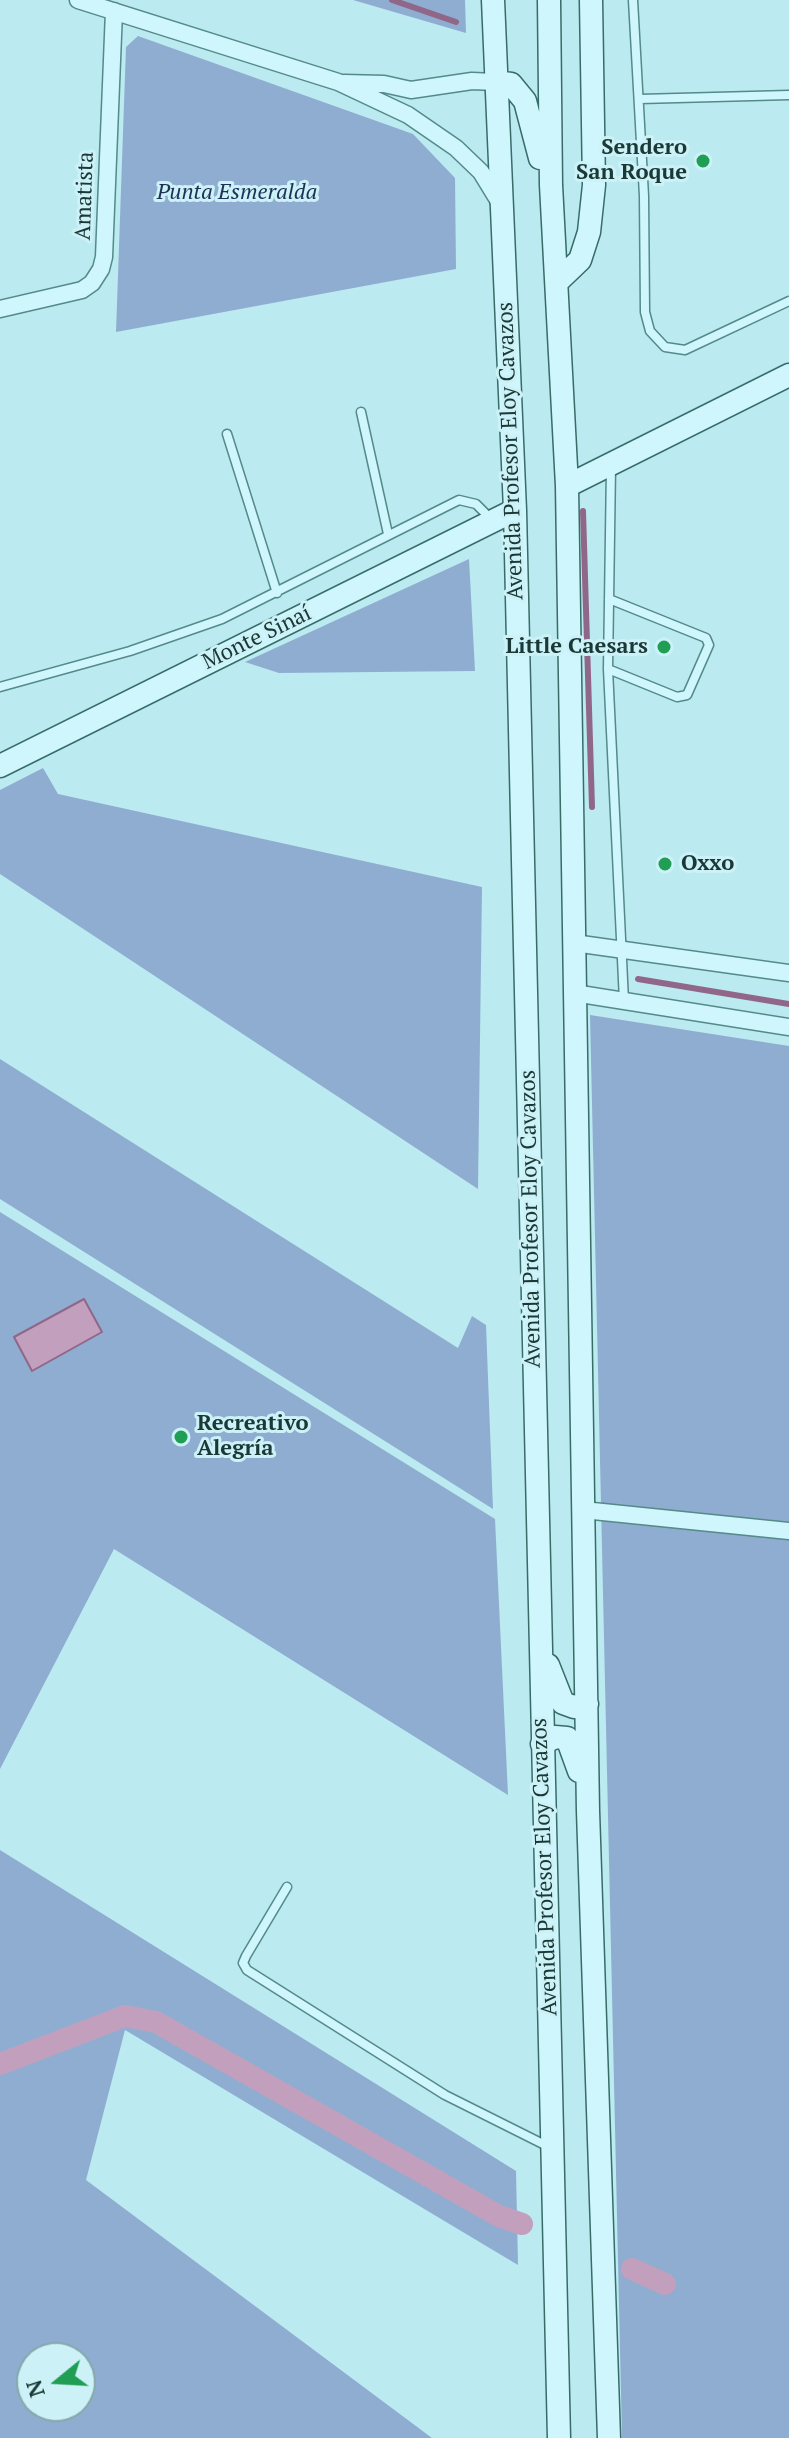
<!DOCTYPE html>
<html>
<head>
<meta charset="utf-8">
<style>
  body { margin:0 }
  #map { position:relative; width:789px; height:2438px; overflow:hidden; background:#bbeaf1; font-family:"PT Serif",serif }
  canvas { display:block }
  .north { position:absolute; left:16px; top:2342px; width:80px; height:80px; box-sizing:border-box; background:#ccf2f8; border:2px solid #85a8aa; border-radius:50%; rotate:252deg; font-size:22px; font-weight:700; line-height:32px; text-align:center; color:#1a3835 }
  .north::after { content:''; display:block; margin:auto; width:28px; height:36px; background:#1f9e54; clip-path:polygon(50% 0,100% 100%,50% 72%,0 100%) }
</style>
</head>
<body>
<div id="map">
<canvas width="789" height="2438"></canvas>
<div class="north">N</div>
</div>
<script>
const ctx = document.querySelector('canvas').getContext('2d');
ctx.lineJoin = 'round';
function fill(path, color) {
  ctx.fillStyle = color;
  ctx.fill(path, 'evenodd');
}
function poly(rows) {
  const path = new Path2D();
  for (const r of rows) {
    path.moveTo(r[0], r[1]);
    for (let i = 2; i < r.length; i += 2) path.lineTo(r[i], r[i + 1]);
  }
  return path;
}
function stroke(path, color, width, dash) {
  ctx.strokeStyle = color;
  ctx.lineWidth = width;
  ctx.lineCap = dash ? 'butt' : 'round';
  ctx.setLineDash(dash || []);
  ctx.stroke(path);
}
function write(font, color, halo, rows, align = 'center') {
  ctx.font = font + ' "PT Serif",serif';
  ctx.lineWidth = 6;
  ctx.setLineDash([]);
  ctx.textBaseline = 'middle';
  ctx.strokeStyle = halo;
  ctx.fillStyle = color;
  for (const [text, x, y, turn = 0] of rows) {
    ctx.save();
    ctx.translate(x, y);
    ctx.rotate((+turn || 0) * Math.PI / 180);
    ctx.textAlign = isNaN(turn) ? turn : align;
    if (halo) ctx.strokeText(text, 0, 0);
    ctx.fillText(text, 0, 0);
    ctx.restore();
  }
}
const green = poly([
  [353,0,465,0,466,33],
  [138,36,413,134,455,178,456,269,116,332,126,47],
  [469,559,475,671,279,673,245,662],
  [43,768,58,794,482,887,478,1189,0,874,0,790],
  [590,1015,789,1046,789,2438,622,2438],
  [0,1059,458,1348,472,1316,486,1325,493,1509,0,1199],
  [0,1212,495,1519,508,1795,114,1549,0,1769],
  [0,1850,516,2171,518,2265,125,2030,86,2180,432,2438,0,2438],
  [32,2358,80,2358,80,2406,32,2406]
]);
const water = poly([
  [84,1299,102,1332,32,1371,14,1337,84,1299]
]);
const stream = poly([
  [392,0,456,22],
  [583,511,592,807],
  [638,979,789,1004]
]);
const canal = poly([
  [0,2064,125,2016,156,2022,499,2216,522,2224],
  [632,2269,665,2284]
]);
const lane = poly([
  [633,0,644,196,645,312,650,331,665,347,685,350,789,301],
  [640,99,789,95],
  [361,412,388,534],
  [227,434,277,593],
  [611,467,608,669,624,1001],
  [608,669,677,697,687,695,709,645,706,638,609,599],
  [0,687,130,651,222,619,459,500,476,504,492,520],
  [287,1887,246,1956,243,1963,247,1970,445,2095,551,2148]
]);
const street = poly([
  [78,0,338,82,408,115,456,148,481,172,500,203],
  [344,83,384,84,411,90,472,81,495,82],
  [0,309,82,290,92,283,101,269,104,257,114,11],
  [574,943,789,973],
  [574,993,789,1027],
  [583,1510,789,1531]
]);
const secondary = poly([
  [493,0,515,510,559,2438],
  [549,0,551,185,567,486,588,1811,609,2438],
  [495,82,511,84,525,101,540,158],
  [557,282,580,260,589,232,594,185,591,0],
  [567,486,789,375],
  [0,766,515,510],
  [548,1665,563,1703,574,1707,587,1704],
  [542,1744,555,1737,567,1738,579,1771]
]);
const markers = [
  [703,161,8,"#1f9e54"],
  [664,647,8,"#1f9e54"],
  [665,864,8,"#1f9e54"],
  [181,1437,8,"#1f9e54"]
];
const poiNames = [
  ["Sendero",687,148],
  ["San Roque",687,173],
  ["Little Caesars",648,647],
  ["Oxxo",681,864,"left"],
  ["Recreativo",197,1424,"left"],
  ["Alegría",197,1449,"left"]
];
const parkNames = [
  ["Punta Esmeralda",237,193]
];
const streetNames = [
  ["Amatista",85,196,-88],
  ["Avenida Profesor Eloy Cavazos",511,451,-92],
  ["Monte Sinaí",257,638,-26],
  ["Avenida Profesor Eloy Cavazos",531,1219,-91],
  ["Avenida Profesor Eloy Cavazos",545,1867,-92]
];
fill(green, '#8fadd0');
fill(water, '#c2a0bd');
stroke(water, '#906789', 2);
stroke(stream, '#906789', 6);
stroke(canal, '#c2a0bd', 22);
stroke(lane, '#548a88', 11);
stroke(street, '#548a88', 19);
stroke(secondary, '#376c68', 25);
stroke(lane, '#cff6fc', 8);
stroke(street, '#cff6fc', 16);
stroke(secondary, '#cff6fc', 22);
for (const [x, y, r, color] of markers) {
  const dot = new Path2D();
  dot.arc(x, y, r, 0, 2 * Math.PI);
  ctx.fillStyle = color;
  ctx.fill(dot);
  stroke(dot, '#ccf2f8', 3);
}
write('bold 22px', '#1a3835', '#ccf2f8', poiNames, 'right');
write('italic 22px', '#1f3056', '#ccf2f8', parkNames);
write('22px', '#1a3835', '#ccf2f8', streetNames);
</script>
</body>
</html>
